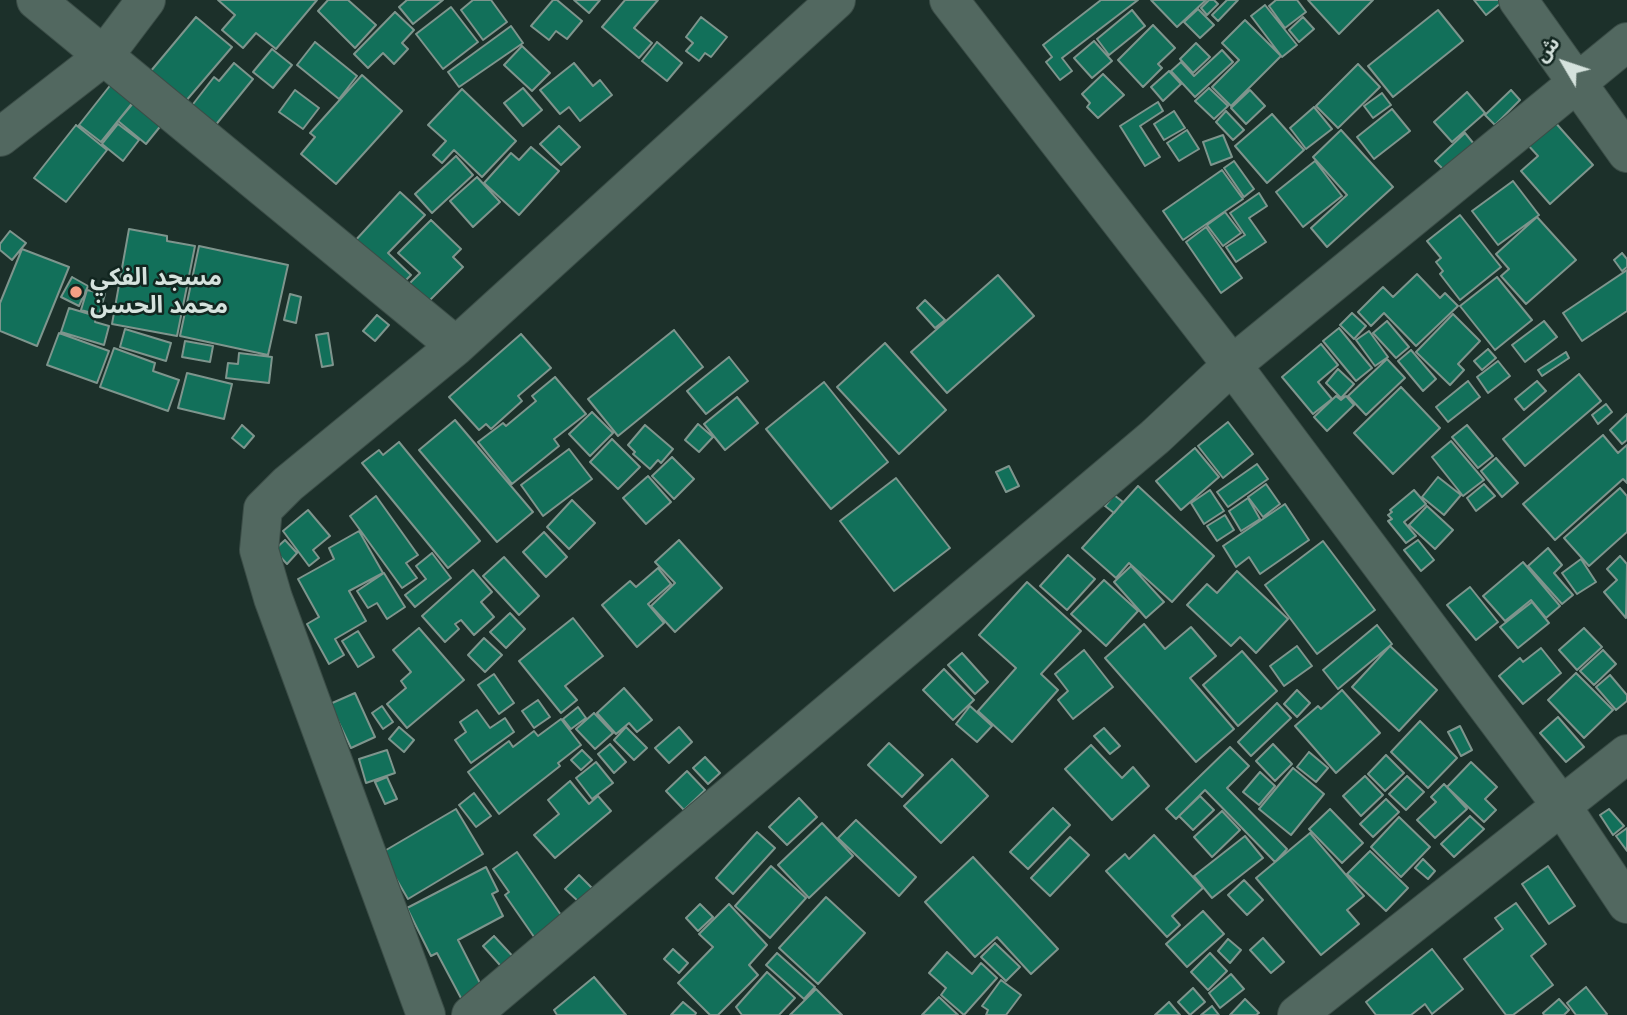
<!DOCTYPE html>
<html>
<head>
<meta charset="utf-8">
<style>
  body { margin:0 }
  #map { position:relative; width:1627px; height:1015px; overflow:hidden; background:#1c302a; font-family:"Libre Baskerville","Noto Sans Arabic",serif }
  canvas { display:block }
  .north { position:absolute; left:1529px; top:28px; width:70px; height:70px; -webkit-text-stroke:5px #122620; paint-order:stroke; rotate:309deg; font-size:19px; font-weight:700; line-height:28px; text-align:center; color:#d5e2dd }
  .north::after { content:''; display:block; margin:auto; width:24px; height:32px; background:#d5e2dd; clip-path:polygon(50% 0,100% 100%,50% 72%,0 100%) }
</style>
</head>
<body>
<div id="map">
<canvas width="1627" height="1015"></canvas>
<div class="north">ش</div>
</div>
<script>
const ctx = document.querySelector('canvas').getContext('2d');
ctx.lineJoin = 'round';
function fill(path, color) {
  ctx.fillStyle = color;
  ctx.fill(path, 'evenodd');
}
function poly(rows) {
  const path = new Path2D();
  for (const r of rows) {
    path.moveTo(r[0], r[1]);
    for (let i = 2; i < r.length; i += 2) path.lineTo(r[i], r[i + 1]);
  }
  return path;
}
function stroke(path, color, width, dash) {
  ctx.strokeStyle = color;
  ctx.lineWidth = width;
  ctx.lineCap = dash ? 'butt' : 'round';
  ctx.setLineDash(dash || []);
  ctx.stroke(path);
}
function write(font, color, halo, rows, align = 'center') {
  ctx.font = font + ' "Libre Baskerville","Noto Sans Arabic",serif';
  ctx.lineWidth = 5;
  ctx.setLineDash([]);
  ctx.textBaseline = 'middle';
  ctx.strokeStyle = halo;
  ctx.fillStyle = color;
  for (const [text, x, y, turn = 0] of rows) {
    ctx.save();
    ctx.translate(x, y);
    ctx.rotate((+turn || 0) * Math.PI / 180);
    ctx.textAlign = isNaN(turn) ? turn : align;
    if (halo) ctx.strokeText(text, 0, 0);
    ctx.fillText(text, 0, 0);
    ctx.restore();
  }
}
const building = poly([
  [218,0,317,0,276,49,256,33,243,48,222,30,235,15,218,0],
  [328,0,348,0,376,25,355,48,318,11,328,0],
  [407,0,443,0,413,24,399,7,407,0],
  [473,0,491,0,507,22,483,40,461,10,473,0],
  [553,0,557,0,582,21,567,39,556,31,549,40,531,26,553,0],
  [574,0,600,0,589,13,574,0],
  [625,0,658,0,634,28,652,43,639,58,602,27,625,0],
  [1101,0,1138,0,1062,58,1072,71,1060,80,1046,62,1052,57,1043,45,1101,0],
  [1151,0,1206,0,1177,27,1151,0],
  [1209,0,1214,0,1218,4,1207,15,1201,8,1209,0],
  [1227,0,1238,0,1218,21,1212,15,1227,0],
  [1276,0,1297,0,1306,12,1285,28,1269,6,1276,0],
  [1308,0,1373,0,1339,34,1308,0],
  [1474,0,1500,0,1502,2,1486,15,1474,0],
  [1265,5,1297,45,1282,57,1251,16,1265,5],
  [451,7,478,42,443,69,416,34,451,7],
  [1198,9,1214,25,1200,38,1184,22,1198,9],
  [1132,10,1145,26,1109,55,1097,39,1132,10],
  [1438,10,1463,41,1393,97,1368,66,1438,10],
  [395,12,414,30,402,43,408,49,394,64,383,53,368,68,354,54,395,12],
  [196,17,232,47,185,102,150,72,196,17],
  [701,17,727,37,711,57,705,53,699,61,686,51,693,43,686,37,701,17],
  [1303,17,1314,29,1299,42,1289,30,1303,17],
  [1245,20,1281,56,1231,106,1212,87,1239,60,1222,43,1245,20],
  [1153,25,1175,48,1158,64,1162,68,1143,87,1118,60,1153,25],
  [511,26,523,43,459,87,448,72,511,26],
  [1094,41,1112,61,1092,78,1074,58,1094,41],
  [315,42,357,76,339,99,297,65,315,42],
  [657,42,682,63,667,81,642,61,657,42],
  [1196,43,1210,57,1193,73,1180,59,1196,43],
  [522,46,550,73,532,91,504,65,522,46],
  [272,49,292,65,273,88,253,72,272,49],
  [1222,50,1233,62,1195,97,1171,71,1181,62,1194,76,1222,50],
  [234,63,253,79,214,127,190,108,214,77,219,81,234,63],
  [574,63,593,86,600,80,612,95,580,121,569,107,560,114,540,90,574,63],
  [1358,64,1380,87,1338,128,1316,106,1358,64],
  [1169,71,1181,84,1163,101,1151,87,1169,71],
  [1103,74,1124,95,1098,118,1087,107,1090,103,1082,94,1103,74],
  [362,75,402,111,336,184,301,154,315,137,310,133,362,75],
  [116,78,138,96,101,142,79,125,116,78],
  [523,88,542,110,523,126,504,103,523,88],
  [1209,88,1228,106,1214,119,1195,101,1209,88],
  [462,89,516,141,482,177,454,150,442,163,433,155,446,141,428,125,462,89],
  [295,90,319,108,303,129,279,112,295,90],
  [1250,90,1265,106,1246,124,1231,108,1250,90],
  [1511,90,1520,100,1495,125,1485,115,1511,90],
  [1467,92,1485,113,1452,142,1434,122,1467,92],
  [1382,93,1391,105,1373,118,1364,106,1382,93],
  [140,95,167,118,146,144,118,121,140,95],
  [1158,102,1163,111,1140,126,1160,157,1145,166,1120,126,1158,102],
  [1314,107,1332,129,1306,149,1290,128,1314,107],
  [1392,109,1410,131,1374,159,1357,137,1392,109],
  [1174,111,1185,128,1164,140,1154,124,1174,111],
  [1226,111,1244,130,1233,140,1216,122,1226,111],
  [1272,114,1304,150,1267,183,1235,146,1272,114],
  [1553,120,1593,165,1550,204,1521,171,1538,156,1527,144,1553,120],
  [118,124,139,140,123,161,102,144,118,124],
  [76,125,107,150,66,202,34,178,76,125],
  [559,126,580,147,561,165,540,144,559,126],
  [1187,130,1199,149,1179,161,1167,143,1187,130],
  [1341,130,1393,187,1327,247,1311,228,1347,195,1313,157,1341,130],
  [1465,133,1474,144,1445,171,1435,161,1465,133],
  [1223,135,1232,157,1211,165,1203,142,1223,135],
  [531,147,559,171,519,215,484,183,511,153,519,160,531,147],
  [456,156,473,175,432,213,415,194,456,156],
  [1234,161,1254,189,1244,197,1224,168,1234,161],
  [1315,161,1342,196,1303,227,1276,192,1315,161],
  [1222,170,1243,199,1183,240,1163,211,1222,170],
  [477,177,500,202,473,227,450,201,477,177],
  [1513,181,1539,215,1498,245,1472,211,1513,181],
  [400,192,425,215,388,253,411,275,400,286,353,243,400,192],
  [1259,193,1267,206,1249,218,1266,242,1236,262,1226,247,1245,235,1230,213,1259,193],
  [1225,212,1241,233,1223,246,1207,225,1225,212],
  [1460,215,1501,267,1460,300,1440,274,1443,271,1436,262,1441,258,1427,241,1460,215],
  [1537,217,1576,260,1526,304,1501,276,1509,269,1496,254,1537,217],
  [431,220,461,249,453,257,463,267,424,306,406,287,420,273,398,253,431,220],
  [1206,227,1242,278,1221,293,1186,242,1206,227],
  [129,229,167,236,167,241,195,246,177,336,112,324,129,229],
  [10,231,26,243,12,260,0,250,0,244,10,231],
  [199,246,288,265,268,355,180,336,199,246],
  [22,249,69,267,37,346,0,331,0,303,22,249],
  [1622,253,1627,259,1627,267,1622,271,1614,260,1622,253],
  [1627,270,1627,311,1582,341,1563,313,1627,270],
  [1417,274,1440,298,1445,293,1458,306,1416,346,1384,313,1371,326,1358,312,1383,287,1393,297,1417,274],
  [998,275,1034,316,947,393,911,352,998,275],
  [72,277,88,286,79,306,61,297,72,277],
  [1497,277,1532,320,1495,350,1460,306,1497,277],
  [87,290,105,294,99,315,81,310,87,290],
  [290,294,301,297,296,323,284,320,290,294],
  [925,300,945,320,935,328,917,308,925,300],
  [69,308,96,316,95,322,109,326,104,345,61,332,69,308],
  [1352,313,1366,326,1354,339,1340,325,1352,313],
  [1453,314,1480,341,1458,364,1464,370,1450,385,1416,352,1453,314],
  [377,315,389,325,375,341,363,331,377,315],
  [1387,321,1409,347,1396,358,1373,333,1387,321],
  [1544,321,1557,337,1525,362,1512,345,1544,321],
  [1339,328,1372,368,1356,381,1323,341,1339,328],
  [125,329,171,343,166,361,120,347,125,329],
  [674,330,703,367,618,436,588,399,674,330],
  [1369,331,1388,357,1375,366,1356,340,1369,331],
  [59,333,109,351,97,383,47,365,59,333],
  [328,333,333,365,322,367,316,335,328,333],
  [521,334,551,368,518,396,522,401,491,429,486,424,479,430,449,397,521,334],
  [185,341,213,346,210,362,182,357,185,341],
  [885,343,946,410,899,454,837,387,885,343],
  [1321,344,1338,365,1318,382,1332,399,1313,414,1282,377,1321,344],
  [114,348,155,363,153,371,179,380,168,411,100,387,114,348],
  [1488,349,1496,358,1482,370,1474,361,1488,349],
  [1411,350,1436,379,1423,391,1398,361,1411,350],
  [1566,352,1569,358,1542,376,1538,370,1566,352],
  [239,353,272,357,269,383,226,378,228,363,238,364,239,353],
  [729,357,748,381,706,414,687,391,729,357],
  [1387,359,1405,378,1366,415,1348,396,1387,359],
  [1498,361,1510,376,1488,393,1477,377,1498,361],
  [1338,369,1354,384,1341,398,1326,383,1338,369],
  [187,373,232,384,224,419,178,408,187,373],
  [1579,374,1601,401,1525,466,1503,439,1579,374],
  [555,377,586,414,554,439,559,446,512,484,478,442,503,423,506,426,536,401,532,396,555,377],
  [1468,381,1480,397,1448,422,1436,407,1468,381],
  [1537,381,1546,391,1524,410,1515,399,1537,381],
  [824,382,888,462,831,509,766,429,824,382],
  [1401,387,1440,428,1393,474,1354,433,1401,387],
  [1336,396,1341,400,1346,396,1354,405,1327,431,1314,417,1336,396],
  [737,397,758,423,725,450,704,424,737,397],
  [1606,404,1612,412,1598,424,1592,415,1606,404],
  [592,412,613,433,590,456,569,434,592,412],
  [1627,414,1627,440,1622,444,1610,430,1627,414],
  [455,420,533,512,497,542,419,450,455,420],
  [1228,422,1253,454,1223,478,1198,446,1228,422],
  [698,424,713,437,699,452,685,440,698,424],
  [242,425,254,436,244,448,232,438,242,425],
  [645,425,673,449,661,463,658,460,650,469,633,454,635,452,628,445,645,425],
  [1467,425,1493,456,1478,468,1452,437,1467,425],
  [1603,435,1618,453,1627,445,1627,483,1623,479,1555,540,1523,504,1603,435],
  [612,439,640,467,618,489,590,462,612,439],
  [1451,441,1484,480,1463,496,1432,457,1451,441],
  [399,442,480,541,448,568,362,463,379,450,383,455,399,442],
  [1195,448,1219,477,1181,510,1156,481,1195,448],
  [569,449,592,479,543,516,521,485,569,449],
  [672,457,694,479,674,499,652,476,672,457],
  [1496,458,1518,483,1502,497,1481,471,1496,458],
  [1257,464,1268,479,1228,507,1217,492,1257,464],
  [1009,466,1019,486,1006,492,996,472,1009,466],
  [648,476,671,502,646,524,623,498,648,476],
  [1438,477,1461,495,1444,515,1422,497,1438,477],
  [896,478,950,548,894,591,840,521,896,478],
  [1266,484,1280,504,1263,517,1248,497,1266,484],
  [1484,484,1495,496,1476,511,1467,498,1484,484],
  [1138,486,1214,556,1172,602,1129,563,1116,578,1082,548,1138,486],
  [1620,488,1627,496,1627,532,1589,566,1564,538,1620,488],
  [1210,490,1224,511,1204,524,1191,503,1210,490],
  [1414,490,1426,504,1404,522,1416,536,1406,543,1388,521,1392,519,1388,515,1392,512,1390,510,1414,490],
  [1114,495,1123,502,1114,513,1105,506,1114,495],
  [376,496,418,555,406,563,417,578,402,588,350,516,376,496],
  [1248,498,1260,519,1241,531,1229,511,1248,498],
  [572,500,595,523,569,549,547,527,572,500],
  [1285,504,1309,540,1260,574,1249,557,1236,567,1223,546,1285,504],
  [1427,506,1453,530,1435,549,1409,525,1427,506],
  [308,510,330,536,313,550,319,558,309,566,283,531,308,510],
  [1225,515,1234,530,1217,541,1207,526,1225,515],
  [359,531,383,573,349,591,366,621,335,639,344,655,329,664,307,624,319,617,298,579,334,559,329,548,359,531],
  [544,532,567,557,546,577,523,552,544,532],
  [285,540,297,553,287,564,274,550,285,540],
  [679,540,722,588,675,632,651,606,675,583,655,562,679,540],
  [1418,540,1434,560,1421,571,1404,550,1418,540],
  [1323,541,1375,610,1317,654,1265,585,1323,541],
  [1548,548,1562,565,1554,573,1573,595,1562,604,1528,566,1548,548],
  [432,553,451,578,415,607,405,595,426,579,416,566,432,553],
  [1068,555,1095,579,1067,610,1040,586,1068,555],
  [1620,556,1627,564,1626,618,1604,592,1617,580,1607,569,1620,556],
  [504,557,539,596,519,615,483,576,504,557],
  [1581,559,1596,582,1577,594,1562,573,1581,559],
  [1523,562,1560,606,1546,618,1531,600,1505,621,1483,596,1523,562],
  [1131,566,1164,602,1146,618,1114,582,1131,566],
  [658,568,671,584,648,604,664,623,637,647,602,605,630,581,636,587,658,568],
  [473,570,492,592,481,602,494,617,474,635,461,620,455,624,459,629,445,642,422,616,473,570],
  [1237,571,1288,619,1256,653,1240,637,1231,646,1187,605,1207,584,1217,593,1237,571],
  [384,573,405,607,387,619,377,603,368,608,357,591,384,573],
  [1104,580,1138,611,1106,646,1071,614,1104,580],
  [1027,582,1081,631,1041,674,1058,690,1012,742,978,711,1016,668,979,635,1027,582],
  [1470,587,1498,622,1476,640,1447,605,1470,587],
  [1532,602,1549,623,1518,648,1500,627,1532,602],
  [510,613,525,629,506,648,490,632,510,613],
  [573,618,603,656,565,686,577,700,561,713,519,661,573,618],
  [1144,624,1165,649,1191,627,1216,656,1190,678,1234,729,1196,762,1105,658,1144,624],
  [1377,625,1392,644,1338,689,1323,670,1377,625],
  [419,628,464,680,407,728,387,704,406,688,401,681,411,672,393,650,419,628],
  [1584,628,1602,647,1577,670,1559,650,1584,628],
  [358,631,374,657,358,667,342,641,358,631],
  [484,638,502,655,485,672,468,655,484,638],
  [1297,646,1312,666,1284,686,1270,666,1297,646],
  [1390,646,1437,690,1399,731,1352,687,1390,646],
  [1541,648,1561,673,1523,704,1499,676,1520,658,1523,662,1541,648],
  [1084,650,1113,687,1073,719,1058,700,1068,691,1055,674,1084,650],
  [1603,650,1616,664,1594,685,1580,671,1603,650],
  [1242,651,1277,691,1238,726,1203,685,1242,651],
  [962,653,988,682,975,694,948,665,962,653],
  [944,669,974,700,953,720,923,690,944,669],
  [1576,673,1613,710,1584,738,1548,700,1576,673],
  [494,674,514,703,499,714,478,685,494,674],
  [1610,675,1627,695,1627,701,1616,710,1596,687,1610,675],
  [624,688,652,720,637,732,629,723,616,734,597,713,624,688],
  [1297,690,1310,703,1297,717,1284,704,1297,690],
  [1342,690,1380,733,1336,773,1295,726,1318,706,1321,709,1342,690],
  [355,693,375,737,351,748,330,704,355,693],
  [538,700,550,717,534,728,522,711,538,700],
  [1277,703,1291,718,1251,756,1238,742,1277,703],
  [382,706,393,722,383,729,372,713,382,706],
  [970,706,992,726,977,742,956,724,970,706],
  [578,707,586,718,571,729,563,719,578,707],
  [477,710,490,728,505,718,514,732,471,763,455,740,466,732,460,722,477,710],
  [594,713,613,733,595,749,576,729,594,713],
  [1558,717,1584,747,1566,762,1540,733,1558,717],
  [561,719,581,745,558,763,560,766,499,814,468,772,509,741,513,747,534,731,538,736,561,719],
  [1420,721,1457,758,1428,788,1391,752,1420,721],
  [1460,726,1472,750,1461,756,1448,732,1460,726],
  [399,727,414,740,404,752,389,739,399,727],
  [626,727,647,748,634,760,614,740,626,727],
  [679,727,692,742,669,763,655,748,679,727],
  [1104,728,1120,746,1110,754,1094,736,1104,728],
  [889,743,923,775,902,797,868,765,889,743],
  [610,744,626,762,614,773,598,754,610,744],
  [1273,744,1292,764,1275,781,1256,761,1273,744],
  [1091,745,1122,778,1133,767,1149,786,1112,820,1065,769,1091,745],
  [1230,747,1249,766,1227,788,1287,849,1275,862,1205,790,1176,819,1166,809,1230,747],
  [387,750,395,773,366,783,359,759,387,750],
  [582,750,592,760,581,770,571,760,582,750],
  [1309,752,1328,768,1316,782,1297,767,1309,752],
  [1386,755,1404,773,1385,791,1368,774,1386,755],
  [705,757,720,773,708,784,693,768,705,757],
  [952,759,988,796,941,843,904,806,952,759],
  [596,762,613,783,592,799,576,778,596,762],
  [1471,762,1497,787,1485,799,1496,810,1484,822,1447,787,1471,762],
  [1293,768,1324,794,1291,835,1259,809,1293,768],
  [687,771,705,790,684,810,666,791,687,771],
  [1260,772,1275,786,1259,805,1243,792,1260,772],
  [1365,776,1383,795,1361,816,1343,796,1365,776],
  [1407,776,1424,792,1406,810,1389,794,1407,776],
  [387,777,397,799,385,804,375,782,387,777],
  [570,781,589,804,598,796,611,811,555,858,534,835,559,814,548,800,570,781],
  [1444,784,1467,809,1435,838,1417,820,1436,802,1431,797,1444,784],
  [474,793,491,816,476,827,459,805,474,793],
  [1200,796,1214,810,1193,830,1179,816,1200,796],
  [799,798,817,817,787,845,769,827,799,798],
  [1386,799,1399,812,1373,837,1360,824,1386,799],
  [1053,808,1070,825,1028,869,1010,852,1053,808],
  [456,809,483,854,408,899,381,853,456,809],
  [1330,809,1363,843,1342,863,1309,829,1330,809],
  [1609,809,1624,826,1613,835,1600,815,1609,809],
  [1222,811,1240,830,1212,857,1194,837,1222,811],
  [1470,816,1484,829,1454,857,1441,844,1470,816],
  [1399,817,1430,847,1401,877,1371,847,1399,817],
  [856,820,916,877,899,896,838,838,856,820],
  [822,823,853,856,809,898,778,865,822,823],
  [1627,828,1627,851,1616,836,1627,828],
  [757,832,775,848,733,894,716,878,757,832],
  [1310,833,1364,896,1347,910,1359,924,1321,955,1256,878,1310,833],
  [1154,835,1203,888,1172,916,1180,925,1167,937,1106,871,1125,854,1129,859,1154,835],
  [1245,836,1263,858,1212,898,1194,876,1245,836],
  [1070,837,1089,855,1050,896,1031,878,1070,837],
  [1370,851,1408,888,1386,911,1347,874,1370,851],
  [517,852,568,925,539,944,505,895,509,892,493,869,517,852],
  [973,857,1058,949,1031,974,997,937,975,957,925,902,973,857],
  [1423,859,1435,871,1428,879,1415,868,1423,859],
  [771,866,806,898,770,938,735,906,771,866],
  [1548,866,1575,906,1549,924,1522,884,1548,866],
  [486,867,498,891,492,894,503,916,458,940,483,989,462,1000,437,953,431,956,407,908,486,867],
  [579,875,592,888,579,902,565,889,579,875],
  [1244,880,1263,900,1247,915,1228,895,1244,880],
  [826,897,865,933,818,984,779,948,826,897],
  [1516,903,1546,944,1531,956,1553,985,1513,1015,1506,1015,1464,959,1503,929,1495,918,1516,903],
  [700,904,713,917,698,931,686,918,700,904],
  [729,904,767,945,749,965,758,975,718,1015,710,1015,678,983,713,947,699,934,729,904],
  [1203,911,1224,934,1187,967,1166,944,1203,911],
  [494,936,518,962,507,973,483,946,494,936],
  [1263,938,1284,962,1271,973,1250,950,1263,938],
  [1228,939,1241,950,1230,963,1218,951,1228,939],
  [995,943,1020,967,1006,981,981,957,995,943],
  [673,949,688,963,679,973,664,959,673,949],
  [1432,949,1463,989,1432,1014,1425,1004,1411,1015,1376,1015,1366,1002,1432,949],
  [947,952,972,974,981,963,997,978,964,1015,941,995,946,988,929,973,947,952],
  [777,953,815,987,804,999,766,965,777,953],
  [1210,953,1227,971,1208,990,1191,972,1210,953],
  [767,972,795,998,779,1015,742,1015,736,1007,767,972],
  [1231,974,1244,989,1220,1008,1209,993,1231,974],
  [594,977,626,1015,557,1015,554,1010,594,977],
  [1001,980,1021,995,1006,1015,986,1015,988,1010,982,1006,1001,980],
  [1586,987,1607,1014,1605,1015,1576,1015,1567,1003,1586,987],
  [1193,988,1205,1002,1190,1015,1178,1002,1193,988],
  [816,989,842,1015,790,1015,816,989],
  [939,997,958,1015,922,1015,939,997],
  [1245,999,1259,1013,1256,1015,1230,1015,1245,999],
  [1559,999,1569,1010,1564,1015,1544,1015,1543,1013,1559,999],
  [683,1002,696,1013,695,1015,671,1015,683,1002],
  [1169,1002,1180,1015,1155,1015,1169,1002],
  [1212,1006,1219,1015,1201,1015,1212,1006]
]);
const minor = poly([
  [36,0,456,346],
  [949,0,1232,365,1561,805,1627,904],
  [1518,0,1627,153],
  [0,137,103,57,146,0],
  [426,1015,273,598,259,550,263,509,288,484,456,346,836,0],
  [471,1015,1155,437,1232,365,1627,42],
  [1297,1015,1627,754]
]);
const markers = [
  [76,292,7,"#f39f84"]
];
const poiNames = [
  ["مسجد الفكي",90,278],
  ["محمد الحسن",90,306]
];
fill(building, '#12705a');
stroke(building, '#7e958d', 2);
stroke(minor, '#3b4d47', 40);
stroke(minor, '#526860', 38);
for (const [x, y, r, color] of markers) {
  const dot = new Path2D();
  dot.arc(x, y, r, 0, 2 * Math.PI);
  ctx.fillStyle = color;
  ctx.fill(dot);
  stroke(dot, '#122620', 2.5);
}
write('bold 24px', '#d5e2dd', '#122620', poiNames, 'left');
</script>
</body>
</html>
